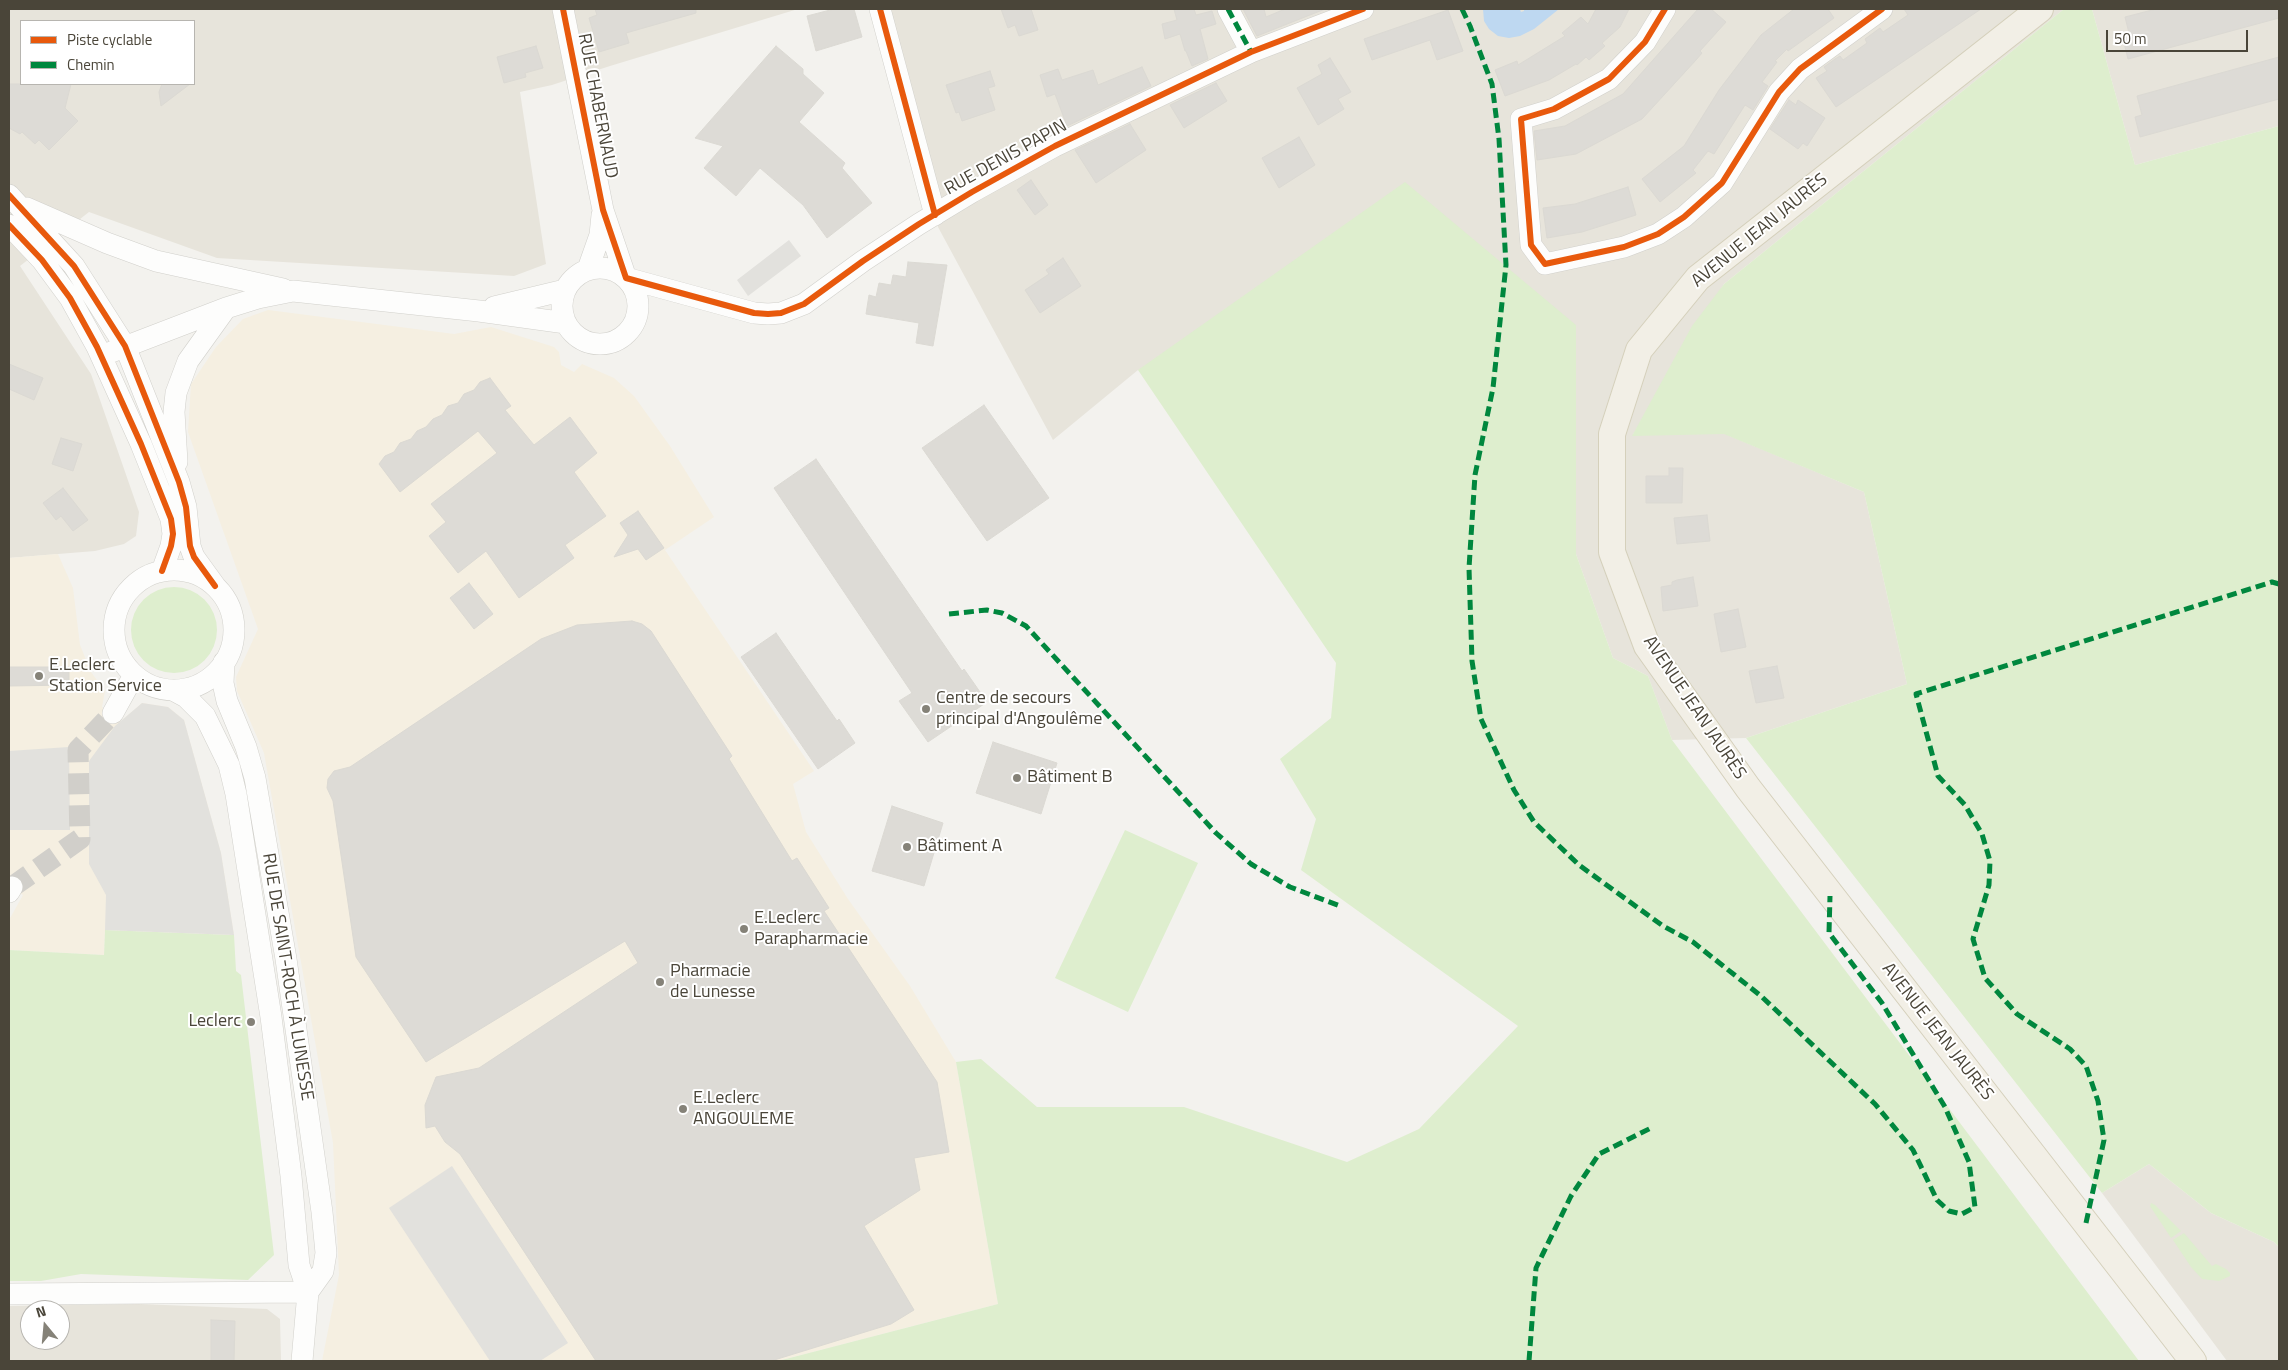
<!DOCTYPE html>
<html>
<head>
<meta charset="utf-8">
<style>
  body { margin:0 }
  #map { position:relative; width:2288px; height:1370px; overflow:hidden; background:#f3f2ee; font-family:"Titillium Web",sans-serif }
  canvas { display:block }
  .frame { position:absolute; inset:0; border:10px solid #4a4539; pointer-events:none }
  .legend { position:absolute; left:20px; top:20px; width:175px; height:65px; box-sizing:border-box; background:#fff; border:1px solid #b7b5b0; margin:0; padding:6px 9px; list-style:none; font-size:15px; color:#4a4539 }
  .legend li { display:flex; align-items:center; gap:10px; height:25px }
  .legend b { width:25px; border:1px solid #b7b5b0 }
  .north { position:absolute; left:20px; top:1300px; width:50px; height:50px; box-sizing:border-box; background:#fff; border:1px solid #b7b5b0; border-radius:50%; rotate:343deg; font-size:14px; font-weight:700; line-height:20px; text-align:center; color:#4a4539 }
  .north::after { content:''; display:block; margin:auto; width:18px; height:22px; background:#858278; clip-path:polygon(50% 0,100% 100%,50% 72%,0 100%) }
  .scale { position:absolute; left:2106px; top:30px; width:142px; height:22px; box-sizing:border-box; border:2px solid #4a4539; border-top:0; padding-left:6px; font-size:15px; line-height:18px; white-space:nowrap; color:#4a4539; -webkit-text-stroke:4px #fff; paint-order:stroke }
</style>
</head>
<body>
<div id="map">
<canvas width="2288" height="1370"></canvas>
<div class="frame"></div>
<ul class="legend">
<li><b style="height:6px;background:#e8590c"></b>Piste cyclable</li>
<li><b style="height:6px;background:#00873e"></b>Chemin</li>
</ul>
<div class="north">N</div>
<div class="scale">50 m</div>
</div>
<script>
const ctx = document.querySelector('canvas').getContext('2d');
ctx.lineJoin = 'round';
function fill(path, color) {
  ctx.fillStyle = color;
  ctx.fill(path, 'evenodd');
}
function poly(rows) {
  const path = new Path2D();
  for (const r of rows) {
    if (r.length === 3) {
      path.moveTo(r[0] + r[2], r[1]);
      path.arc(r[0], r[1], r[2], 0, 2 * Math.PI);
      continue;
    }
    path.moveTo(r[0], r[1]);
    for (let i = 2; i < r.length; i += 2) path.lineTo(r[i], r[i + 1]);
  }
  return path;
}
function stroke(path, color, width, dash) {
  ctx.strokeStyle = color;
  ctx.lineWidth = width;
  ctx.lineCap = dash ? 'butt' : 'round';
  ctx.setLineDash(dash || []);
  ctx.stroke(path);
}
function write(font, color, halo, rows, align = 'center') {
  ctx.font = font + ' "Titillium Web",sans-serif';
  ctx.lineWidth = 4;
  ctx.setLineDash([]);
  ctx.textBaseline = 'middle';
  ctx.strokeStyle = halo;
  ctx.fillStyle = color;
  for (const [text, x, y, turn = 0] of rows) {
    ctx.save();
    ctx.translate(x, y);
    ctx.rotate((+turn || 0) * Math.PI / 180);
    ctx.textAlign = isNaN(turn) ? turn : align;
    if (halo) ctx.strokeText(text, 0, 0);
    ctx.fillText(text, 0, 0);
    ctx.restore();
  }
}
const residential = poly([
  [9,9,798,9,610,66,552,85,520,92,546,264,514,276,217,258,89,212,20,266,91,374,139,512,136,536,124,544,95,551,9,558],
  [21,21,194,21,194,84,21,84],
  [883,9,2064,9,1724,284,1633,435,1723,433,1864,492,1907,684,1746,738,1672,740,1648,676,1613,658,1576,554,1576,325,1138,370,1053,440,938,227],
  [2092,9,2279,9,2279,126,2135,165],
  [2149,1164,2211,1213,2274,1242,2279,1247,2279,1361,2227,1361,2102,1193],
  [139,1304,267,1309,280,1319,281,1361,9,1361,9,1306],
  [30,1310,60,1310,60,1340,30,1340]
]);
const commercial = poly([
  [268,310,454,334,491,327,554,347,559,352,561,365,574,372,582,364,614,378,634,396,670,446,714,517,665,550,814,771,793,784,806,832,848,899,910,986,956,1062,998,1304,778,1361,322,1361,339,1275,333,1143,264,753,237,691,236,677,258,629,188,432,191,384,216,347,243,319],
  [58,554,73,588,80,645,91,672,105,691,102,707,121,721,142,703,168,707,184,720,221,853,234,935,105,930,104,955,9,950,9,920,23,895,9,886,9,558]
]);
const green = poly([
  [2064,9,2092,9,2135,165,2279,126,2279,1247,2274,1242,2211,1213,2149,1164,2102,1193,1746,738,1907,684,1864,492,1724,434,1632,436,1692,326,1724,284],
  [1405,182,1576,325,1576,554,1613,658,1648,676,1672,740,2139,1361,778,1361,998,1304,956,1062,981,1059,1037,1107,1184,1107,1347,1162,1419,1129,1518,1026,1301,870,1316,819,1280,759,1331,718,1336,663,1138,370],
  [174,630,43],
  [1125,830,1198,863,1128,1012,1055,978],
  [105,930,234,935,236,971,241,975,274,1255,248,1280,81,1274,41,1281,9,1281,9,950,104,955],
  [2151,1203,2155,1205,2181,1231,2171,1238,2150,1206],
  [2184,1233,2212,1266,2216,1264,2226,1269,2230,1273,2230,1276,2219,1281,2202,1279,2191,1267,2173,1240]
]);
const parking = poly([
  [789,240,801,256,748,296,737,280],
  [142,703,168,707,184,720,221,853,234,935,105,930,106,895,89,864,89,761,115,726],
  [69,747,70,830,9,830,9,751],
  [452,1166,568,1343,540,1361,490,1361,389,1208]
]);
const water = poly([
  [1483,9,1520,9,1521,12,1524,11,1524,9,1559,9,1534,29,1520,36,1509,38,1498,36,1489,29,1484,21]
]);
const building = poly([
  [595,9,696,9,696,13,626,33,629,43,599,52,589,18,597,15,595,9],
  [834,9,854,9,862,37,816,51,807,16,834,9],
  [1001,9,1031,9,1038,30,1019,36,1015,25,1008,28,1001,9],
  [1174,9,1194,9,1196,15,1212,11,1216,24,1200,29,1208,59,1192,66,1186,51,1185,51,1180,34,1165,39,1162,24,1177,20,1174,9],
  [1243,9,1264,9,1266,17,1285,9,1325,9,1257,36,1243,9],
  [1596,9,1629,9,1620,27,1602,43,1605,46,1589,60,1586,57,1577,65,1576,64,1549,80,1505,96,1495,70,1517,61,1518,65,1565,36,1562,33,1581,17,1588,24,1596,9],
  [1698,9,1711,9,1726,22,1700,51,1702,53,1696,60,1642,119,1576,154,1537,160,1534,131,1565,126,1623,94,1698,9],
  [1794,9,1828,9,1834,18,1788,51,1787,49,1775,61,1777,62,1762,82,1768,86,1753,110,1745,105,1714,154,1708,151,1693,170,1696,173,1660,202,1642,179,1684,146,1719,90,1761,35,1794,9],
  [1904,9,1981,9,1836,107,1816,78,1827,71,1824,67,1835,59,1840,56,1843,60,1867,43,1865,39,1880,28,1883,32,1908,15,1904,9],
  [2156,9,2279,9,2279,18,2128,59,2123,39,2130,37,2125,17,2156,9],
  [1448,10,1463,51,1437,60,1430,40,1372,60,1364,39,1448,10],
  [536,46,543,68,525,73,526,77,504,83,497,57,536,46],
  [776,46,803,69,803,74,824,93,799,122,845,163,842,168,872,203,827,238,803,205,760,168,736,196,704,168,723,146,695,138,776,46],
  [2279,57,2279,99,2140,137,2135,117,2142,115,2137,96,2279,57],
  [1330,58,1351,92,1338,99,1344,109,1318,125,1297,88,1322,74,1318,65,1330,58],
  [1142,67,1151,86,1067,126,1055,94,1047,97,1040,75,1058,69,1062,80,1093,70,1098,85,1142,67],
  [990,71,995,86,988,88,995,110,962,121,959,112,956,113,946,85,990,71],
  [1216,83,1227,101,1184,128,1170,105,1216,83],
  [9,84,71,84,65,108,78,121,49,150,39,140,35,144,22,132,20,134,9,128,9,84],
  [162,84,190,84,161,106,159,92,162,84],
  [1789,100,1796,105,1798,100,1825,118,1807,146,1803,143,1798,149,1770,129,1789,100],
  [1130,124,1146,150,1096,183,1075,150,1130,124],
  [1299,137,1315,165,1279,188,1262,158,1299,137],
  [1031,180,1048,205,1035,215,1017,190,1031,180],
  [1628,187,1636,215,1582,232,1547,238,1543,208,1575,204,1628,187],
  [1063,258,1081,286,1040,313,1025,290,1049,274,1046,270,1063,258],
  [908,262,947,265,933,346,916,343,919,323,866,314,869,295,876,297,879,283,891,285,893,275,906,277,908,262],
  [9,364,43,378,34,400,9,389,9,364],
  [490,378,511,406,505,410,534,445,570,417,597,453,574,472,606,516,565,545,574,558,519,598,486,551,458,573,429,536,446,522,431,504,497,453,478,431,400,492,379,464,385,456,394,452,400,443,411,439,417,431,426,427,433,419,442,415,448,406,458,403,464,394,474,390,480,382,490,378],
  [984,405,1049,498,987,541,922,448,984,405],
  [61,438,82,444,73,471,52,464,61,438],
  [816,459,962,671,964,669,987,702,928,742,899,701,912,693,774,488,816,459],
  [1669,468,1683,468,1682,503,1646,503,1646,476,1669,476,1669,468],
  [63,488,88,520,73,531,61,516,56,520,43,503,63,488],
  [638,511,664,548,646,560,638,549,614,557,628,535,620,523,638,511],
  [1707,515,1710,541,1677,544,1674,518,1707,515],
  [1693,577,1698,606,1663,611,1661,587,1672,585,1672,582,1677,580,1693,577],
  [469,583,493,614,474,629,450,598,469,583],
  [1738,609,1746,647,1721,652,1714,614,1738,609],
  [632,621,642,624,651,631,732,756,729,759,792,861,797,858,829,908,824,911,937,1082,949,1152,914,1158,920,1190,864,1226,914,1310,891,1324,771,1361,596,1361,460,1154,445,1142,435,1126,426,1128,425,1105,436,1077,479,1068,638,963,625,941,426,1062,356,957,333,801,327,788,328,779,334,771,350,767,541,639,577,625,632,621],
  [776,633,837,721,839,719,855,743,818,769,741,657,776,633],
  [1777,666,1784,698,1756,703,1749,671,1777,666],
  [9,667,69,667,69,685,9,686,9,667],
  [993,742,1057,763,1041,814,976,793,993,742],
  [892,806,943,823,924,886,872,871,892,806],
  [211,1320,235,1321,234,1361,211,1361,211,1320]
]);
const minorTunnel = poly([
  [12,887,80,839,78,750,113,713]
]);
const minor = poly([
  [563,9,603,210,626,278,754,313,768,314,781,313,804,304,863,261,919,224,972,192,1055,146,1251,52,1363,9],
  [880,9,935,215],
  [1228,9,1251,52],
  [1665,9,1645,42,1609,79,1554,109,1521,119,1531,245,1545,264,1624,247,1658,234,1684,217,1722,183,1779,92,1800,69,1882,9],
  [9,195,74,266,125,346,179,482,186,507,190,546,194,557,215,586],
  [27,208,107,243,156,261,283,289],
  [9,225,42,260,70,298,97,347,141,444,171,519,173,534,171,546,162,571],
  [600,306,38],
  [588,269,600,235,602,215],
  [494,307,565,290],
  [101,356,226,308,258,298,293,291,479,311,566,323],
  [177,462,174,412,176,393,188,361,226,308],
  [174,630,60],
  [224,662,223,683,227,701,246,747,255,778,286,959,322,1212,326,1253,323,1271,308,1292],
  [173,690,186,697,205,716,229,765,236,794,271,1017,291,1176,299,1265,308,1292,302,1361],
  [113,713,134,675],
  [9,892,12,887],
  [9,1294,308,1292]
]);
const major = poly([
  [2040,9,1698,278,1639,350,1612,434,1612,552,1647,646,1748,788,2193,1361]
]);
const quiet = poly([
  [1228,9,1251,52],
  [1462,9,1470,26,1492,84,1499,139,1506,265,1493,388,1475,475,1469,568,1472,661,1481,719,1514,790,1534,822,1579,865,1663,926,1693,942,1761,996,1875,1104,1913,1150,1937,1200,1949,1211,1962,1214,1975,1207,1969,1162,1945,1107,1882,1003,1829,933,1830,896],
  [949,614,987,610,1002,613,1026,626,1216,833,1251,864,1290,887,1340,906],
  [2086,1223,2104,1140,2098,1101,2086,1066,2070,1049,2017,1014,1985,978,1973,939,1989,885,1990,861,1982,834,1965,805,1938,776,1916,694,2272,582,2279,584],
  [1529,1361,1536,1268,1571,1196,1599,1154,1653,1127]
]);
const cycleway = poly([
  [563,9,603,210,626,278,754,313,768,314,781,313,804,304,863,261,919,224,972,192,1055,146,1251,52,1363,9],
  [880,9,935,215],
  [1665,9,1645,42,1609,79,1554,109,1521,119,1531,245,1545,264,1624,247,1658,234,1684,217,1722,183,1779,92,1800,69,1882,9],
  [9,195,74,266,125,346,179,482,186,507,190,546,194,557,215,586],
  [9,225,42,260,70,298,97,347,141,444,171,519,173,534,171,546,162,571]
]);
const markers = [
  [39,676,5,"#858278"],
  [926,709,5,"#858278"],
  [1017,778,5,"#858278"],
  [907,847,5,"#858278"],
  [744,929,5,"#858278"],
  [660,982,5,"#858278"],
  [251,1022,5,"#858278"],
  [683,1109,5,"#858278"]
];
const streetNames = [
  ["RUE CHABERNAUD",597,106,79],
  ["RUE DENIS PAPIN",1006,158,-29],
  ["AVENUE JEAN JAURÈS",1760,231,-39],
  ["AVENUE JEAN JAURÈS",1694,708,56],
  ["RUE DE SAINT-ROCH À LUNESSE",287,977,81],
  ["AVENUE JEAN JAURÈS",1937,1032,52]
];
const poiNames = [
  ["E.Leclerc",49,666],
  ["Station Service",49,687],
  ["Centre de secours",936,699],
  ["principal d'Angoulême",936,720],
  ["Bâtiment B",1027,778],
  ["Bâtiment A",917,847],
  ["E.Leclerc",754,919],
  ["Parapharmacie",754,940],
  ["Pharmacie",670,972],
  ["de Lunesse",670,993],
  ["Leclerc",241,1022,"right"],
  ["E.Leclerc",693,1099],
  ["ANGOULEME",693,1120]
];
fill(residential, '#e7e4db');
fill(commercial, '#f5efe1');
fill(green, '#deeece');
fill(parking, '#e2e1dd');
fill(water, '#bed8f1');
fill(building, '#dddbd6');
stroke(building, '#dbd9d3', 1);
stroke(minorTunnel, '#d1cfca', 21, [21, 11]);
stroke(minor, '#d1d0cb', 22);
stroke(major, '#d5d0bb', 28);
stroke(minor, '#fdfdfc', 21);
stroke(major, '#f2efe6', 26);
stroke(quiet, '#00873e', 5, [10, 5]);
stroke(cycleway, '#e8590c', 6);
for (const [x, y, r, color] of markers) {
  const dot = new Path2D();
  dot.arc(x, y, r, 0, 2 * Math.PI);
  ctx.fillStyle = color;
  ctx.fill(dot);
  stroke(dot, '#fff', 2);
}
write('18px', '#4a4539', '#fff', streetNames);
write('18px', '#4a4539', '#fff', poiNames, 'left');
</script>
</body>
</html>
